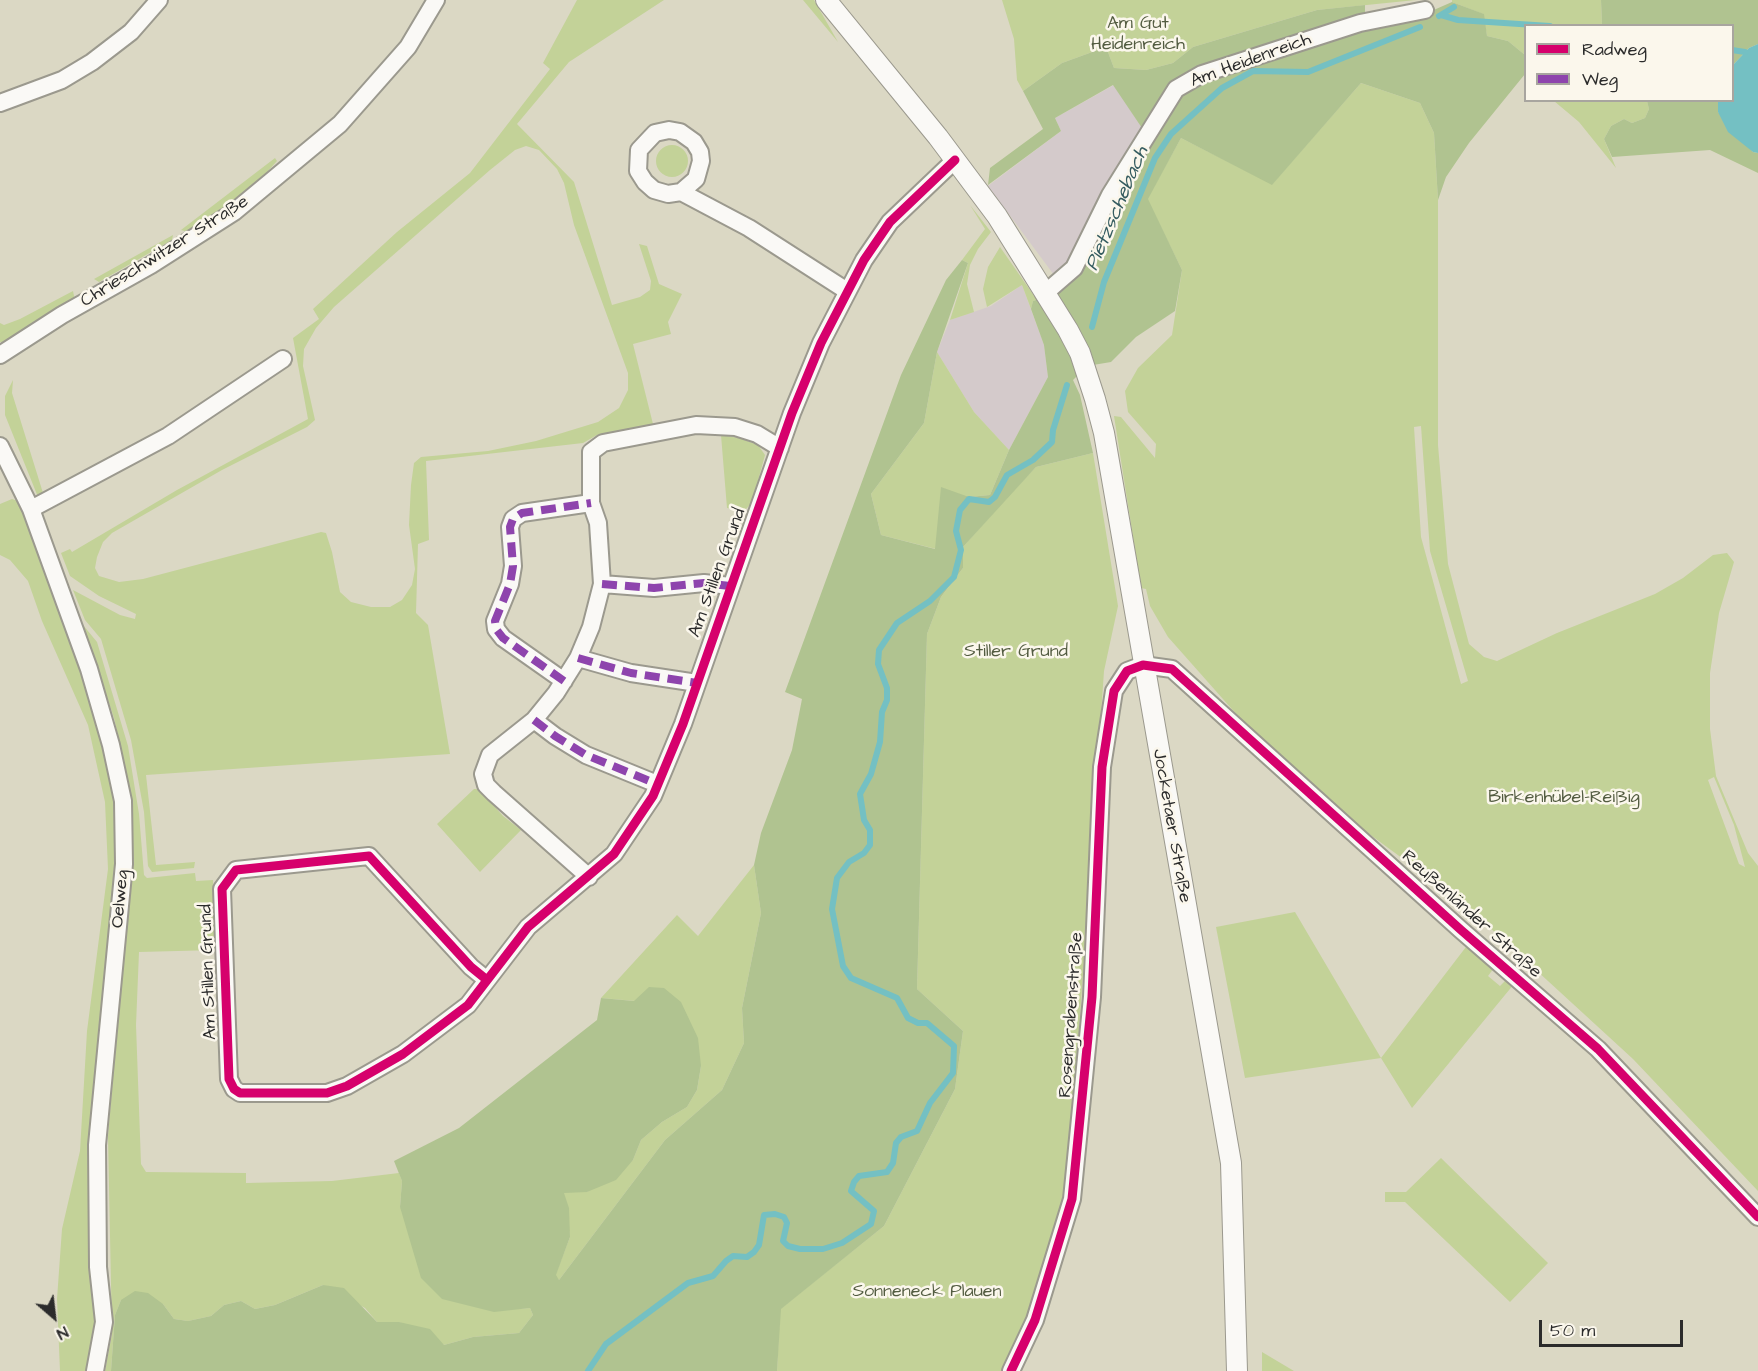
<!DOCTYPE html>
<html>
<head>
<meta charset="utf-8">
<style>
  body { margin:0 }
  #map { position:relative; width:1758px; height:1371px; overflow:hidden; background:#dbd8c4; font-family:"Architects Daughter",sans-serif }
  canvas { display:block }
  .legend { position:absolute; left:1524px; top:24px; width:210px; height:78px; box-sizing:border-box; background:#fbf7ec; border:2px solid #a8a59f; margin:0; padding:8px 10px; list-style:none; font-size:18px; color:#2b2b2b }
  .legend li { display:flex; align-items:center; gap:12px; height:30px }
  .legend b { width:30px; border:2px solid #a8a59f }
  .north { position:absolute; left:24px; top:1287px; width:60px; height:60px; -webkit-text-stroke:4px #fbf7ec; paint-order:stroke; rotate:152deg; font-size:16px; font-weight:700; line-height:24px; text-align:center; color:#2b2b2b }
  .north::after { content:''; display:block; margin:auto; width:21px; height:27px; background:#2b2b2b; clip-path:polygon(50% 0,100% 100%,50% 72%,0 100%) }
  .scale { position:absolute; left:1539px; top:1320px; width:144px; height:27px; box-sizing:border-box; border:3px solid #2b2b2b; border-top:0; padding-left:8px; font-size:18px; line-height:21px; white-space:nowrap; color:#2b2b2b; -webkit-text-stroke:4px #fbf7ec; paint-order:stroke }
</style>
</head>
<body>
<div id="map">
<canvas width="1758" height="1371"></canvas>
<ul class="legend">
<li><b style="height:8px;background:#d6006c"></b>Radweg</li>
<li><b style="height:8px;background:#8e44ad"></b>Weg</li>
</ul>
<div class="north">N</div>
<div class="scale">50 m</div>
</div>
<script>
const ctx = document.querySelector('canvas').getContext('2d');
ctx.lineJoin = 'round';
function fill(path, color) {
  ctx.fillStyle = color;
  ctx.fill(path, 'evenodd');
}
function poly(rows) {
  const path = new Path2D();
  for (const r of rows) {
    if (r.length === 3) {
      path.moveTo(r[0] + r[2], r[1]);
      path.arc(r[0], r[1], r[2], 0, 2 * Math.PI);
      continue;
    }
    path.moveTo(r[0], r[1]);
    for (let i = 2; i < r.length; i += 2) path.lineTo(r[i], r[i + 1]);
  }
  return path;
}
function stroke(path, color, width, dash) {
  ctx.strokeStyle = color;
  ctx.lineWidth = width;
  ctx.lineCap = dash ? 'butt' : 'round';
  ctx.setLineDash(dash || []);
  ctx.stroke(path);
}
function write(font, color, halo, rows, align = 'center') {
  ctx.font = font + ' "Architects Daughter",sans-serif';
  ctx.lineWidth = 5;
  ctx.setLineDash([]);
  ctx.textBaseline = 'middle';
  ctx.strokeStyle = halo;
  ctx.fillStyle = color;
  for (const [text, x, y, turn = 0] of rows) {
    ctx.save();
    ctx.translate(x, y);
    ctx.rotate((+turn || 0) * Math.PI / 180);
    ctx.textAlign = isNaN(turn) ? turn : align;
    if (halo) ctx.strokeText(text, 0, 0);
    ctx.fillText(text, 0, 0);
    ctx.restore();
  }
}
const industrial = poly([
  [1114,85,1146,134,1072,262,1054,275,988,186,1061,131,1055,118],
  [1022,285,1044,345,1048,377,1009,450,974,412,937,352,950,320,991,306]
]);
const green = poly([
  [577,0,664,0,569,62,517,124,574,182,612,305,640,297,650,290,651,281,639,244,647,246,659,284,682,294,668,322,671,334,633,344,653,424,597,435,583,443,426,461,429,540,418,544,416,613,428,625,450,754,146,775,156,865,195,862,194,868,152,872,148,866,144,812,131,740,101,639,85,620,73,590,120,615,135,619,136,614,99,596,70,576,61,553,70,549,72,552,177,490,308,419,293,338,319,319,313,309,397,232,470,173,550,69,543,63],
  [526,146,539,150,557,169,564,183,574,225,628,373,628,390,619,408,598,422,536,441,488,451,421,457,414,463,411,485,409,525,415,569,412,585,402,600,390,607,371,607,351,602,340,592,332,552,326,533,321,532,143,579,119,582,99,576,95,568,97,557,103,542,112,533,222,470,307,427,315,420,303,366,304,349,316,328,334,307,490,170,515,150],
  [803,0,814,0,838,42],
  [1002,0,1416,0,1317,10,1193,47,1173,63,1146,70,1114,68,1106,47,1062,63,1023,91,1017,80,1014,39],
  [1452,0,1601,0,1602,25,1526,26,1525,69,1525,55,1508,41,1487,36,1483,14,1452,2],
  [1361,83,1420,103,1434,133,1438,200,1438,445,1448,564,1469,644,1484,657,1497,661,1557,633,1655,594,1683,578,1713,555,1727,553,1734,562,1719,613,1710,673,1710,729,1716,776,1748,853,1758,866,1758,1191,1633,1059,1463,903,1338,811,1238,716,1168,637,1150,606,1146,589,1141,588,1114,416,1121,417,1155,458,1156,444,1128,412,1125,391,1138,368,1172,335,1182,270,1147,199,1181,138,1272,184],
  [1421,426,1430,551,1468,681,1461,684,1421,537,1414,427],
  [1714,777,1734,825,1745,867,1739,864,1708,780],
  [1554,101,1647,101,1649,109,1645,118,1632,123,1624,119,1611,126,1604,139,1616,168,1579,122],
  [672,161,16],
  [275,158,277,161,267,172,224,208,188,232,181,230],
  [970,205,991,232,978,249,970,265,967,284,974,312,950,320,968,263,962,260,985,229],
  [173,235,172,240,99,282,94,279],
  [1000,247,1037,300,1033,301,1031,309,1022,285,987,307,983,289,988,267],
  [73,291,75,301,4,342,0,342,0,323,4,325,20,319],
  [937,352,974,412,1009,450,990,495,969,497,936,549,881,535,871,494,924,423],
  [13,380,12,393,43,493,174,424,38,497,5,415,5,396],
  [721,435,739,438,758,445,765,455,752,503,745,510,727,508],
  [1093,453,1118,606,1104,671,1076,1075,1063,1207,1031,1316,1003,1371,777,1371,780,1309,884,1226,955,1089,963,1031,917,989,927,634,941,597,963,568,963,547,1007,497,1036,467],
  [12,499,18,501,30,523,83,667,119,811,93,1258,95,1324,91,1371,60,1371,57,1299,62,1229,80,1151,87,1031,108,869,105,802,88,725,42,621,28,581,10,560,0,555,0,504],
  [83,625,97,642,128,746,139,814,144,875,147,878,195,873,196,881,213,880,216,950,139,952,136,1025,141,1164,146,1172,246,1173,246,1183,332,1181,399,1173,402,1181,400,1207,517,1309,530,1308,533,1315,519,1333,473,1337,444,1345,399,1322,377,1322,365,1308,323,1285,275,1305,255,1309,241,1301,224,1305,211,1316,188,1321,174,1319,163,1304,121,1300,115,1315,111,1371,105,1371,112,1334,108,1136,133,839,131,794,114,718],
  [474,789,479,789,503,816,521,830,480,872,437,824],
  [754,865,761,913,742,1008,744,1043,722,1090,665,1140,559,1280,555,1276,570,1237,563,1192,587,1192,633,1160,641,1140,662,1122,687,1107,697,1090,701,1066,635,1001,601,998,677,915,698,936],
  [1295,912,1381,1058,1469,943,1494,968,1488,976,1500,986,1508,978,1514,984,1412,1108,1381,1058,1245,1078,1216,927],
  [1441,1158,1548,1263,1510,1302,1405,1202,1385,1202,1385,1192,1406,1192],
  [1262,1352,1294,1371,1262,1371]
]);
const forest = poly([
  [1601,0,1758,0,1758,44,1749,48,1733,65,1732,26,1602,25],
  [1452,2,1484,14,1487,36,1508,41,1525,55,1525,74,1469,143,1446,177,1438,200,1434,133,1420,103,1361,83,1272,185,1181,138,1148,199,1182,270,1175,311,1136,337,1111,362,1087,366,1073,380,1080,395,1093,453,1036,467,963,547,963,568,941,597,927,634,917,989,963,1031,955,1089,884,1226,781,1309,777,1371,111,1371,115,1315,121,1300,135,1291,148,1293,163,1304,174,1319,188,1321,211,1316,224,1305,241,1301,255,1309,275,1305,323,1285,344,1288,377,1322,399,1322,430,1329,444,1345,473,1337,519,1333,533,1315,530,1308,494,1312,442,1299,421,1278,400,1207,402,1181,394,1161,459,1128,597,1020,601,998,634,1001,649,987,664,988,681,1002,698,1038,701,1066,697,1090,687,1107,662,1122,641,1140,633,1160,616,1180,587,1192,564,1193,569,1208,570,1237,556,1275,559,1280,665,1140,722,1090,744,1043,742,1008,761,913,754,865,761,833,792,750,802,699,785,692,901,375,946,280,962,260,968,263,937,352,924,423,871,494,881,535,935,549,941,487,969,497,990,495,1009,450,1048,377,1044,345,1031,309,1033,301,1061,292,1078,270,1146,134,1113,85,1055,118,1061,131,988,185,990,168,1043,129,1023,91,1062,63,1106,47,1114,68,1146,70,1173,63,1193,47,1317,10,1365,5,1365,18,1420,16],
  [1647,101,1718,101,1718,112,1753,152,1758,153,1758,173,1710,150,1612,157,1604,139,1611,126,1624,119,1632,123,1645,118,1649,109]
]);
const water = poly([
  [1758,44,1758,153,1753,152,1728,132,1718,112,1718,101,1732,100,1733,65,1749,48]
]);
const stream = poly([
  [1441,15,1458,20,1550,26],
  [1439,16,1454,7],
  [1732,50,1745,52],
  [1092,327,1104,282,1155,158,1171,134,1222,88,1253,71,1308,72,1420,27],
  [588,1371,606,1344,688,1283,713,1276,726,1261,733,1256,747,1257,754,1252,759,1245,764,1215,775,1214,784,1217,787,1223,783,1241,788,1246,800,1249,823,1249,842,1243,871,1224,874,1211,851,1191,854,1182,859,1176,887,1172,893,1163,896,1143,901,1137,917,1131,930,1103,953,1073,954,1046,927,1023,918,1023,908,1018,897,998,851,978,843,966,832,909,837,878,849,862,864,853,870,845,870,830,864,820,860,794,871,774,880,742,882,712,887,700,887,688,878,664,879,650,897,623,930,601,954,577,961,550,956,531,960,510,969,499,989,502,995,497,1007,475,1033,460,1052,442,1053,430,1067,385]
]);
const minor = poly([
  [0,103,62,80,92,62,131,32,159,0],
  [681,192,668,194,654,190,645,182,638,171,639,150,655,133,669,130,680,132,694,142,700,152,701,161,696,179,681,192,749,228,847,291],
  [1044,294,1074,268,1110,195,1176,89,1202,74,1360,23,1425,10],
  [0,355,62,315,151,265,234,212,340,124,408,47,436,0],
  [0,446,31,509,89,669,111,745,123,801,124,864,97,1145,98,1267,104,1322,95,1371],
  [31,509,168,436,283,359],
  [602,584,654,588,704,583,730,586],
  [578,658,631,673,697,683],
  [564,681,503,638,496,629,495,621,510,584,513,566,510,527,513,519,522,513,591,503],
  [534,720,555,736,586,755,657,784],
  [589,877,494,793,486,785,483,774,490,755,534,720,556,693,578,658,591,627,602,584,598,523,591,503,591,452,603,443,696,425,735,427,757,434,780,448],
  [487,980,471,967,369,856,236,870,222,889,229,1079,234,1089,240,1093,327,1093,347,1086,403,1054,468,1005,528,927,614,854,653,796,683,724,792,413,821,343,864,260,890,222,955,160],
  [1011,1371,1035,1320,1072,1199,1092,997,1102,767,1114,691,1127,671,1143,665,1172,669,1461,930,1598,1049,1758,1217]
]);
const tertiary = poly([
  [826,0,938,137,997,216,1068,330,1080,353,1095,399,1104,433,1231,1163,1237,1371]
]);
const quiet = poly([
  [602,584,654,588,704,583,730,586],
  [578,658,631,673,697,683],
  [564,681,503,638,496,629,495,621,510,584,513,566,510,527,513,519,522,513,591,503],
  [534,720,555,736,586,755,657,784]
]);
const cycleway = poly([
  [487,980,471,967,369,856,236,870,222,889,229,1079,234,1089,240,1093,327,1093,347,1086,403,1054,468,1005,528,927,614,854,653,796,683,724,792,413,821,343,864,260,890,222,955,160],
  [1011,1371,1035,1320,1072,1199,1092,997,1102,767,1114,691,1127,671,1143,665,1172,669,1461,930,1598,1049,1758,1217]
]);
const parkNames = [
  ["Am Gut",1138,24],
  ["Heidenreich",1138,45],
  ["Stiller Grund",1016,652],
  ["Birkenhübel-Reißig",1564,798],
  ["Sonneneck Plauen",927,1292]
];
const streetNames = [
  ["Am Heidenreich",1251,61,-20],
  ["Chrieschwitzer Straße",165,252,-32],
  ["Am Stillen Grund",718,573,-70],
  ["Jocketaer Straße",1171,826,80],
  ["Oelweg",121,899,-85],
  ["Reußenländer Straße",1471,915,42],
  ["Am Stillen Grund",209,972,-92],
  ["Rosengrabenstraße",1072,1015,-86]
];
const waterNames = [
  ["Pietzschebach",1118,209,-67]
];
fill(industrial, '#d4cacb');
fill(green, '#c3d298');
fill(forest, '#b0c390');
fill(water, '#74c0c3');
stroke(stream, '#74c0c3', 6);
stroke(minor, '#9b998e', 20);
stroke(tertiary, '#9b998e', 22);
stroke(minor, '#faf9f6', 16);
stroke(tertiary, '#faf9f6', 20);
stroke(quiet, '#8e44ad', 8, [15, 8]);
stroke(cycleway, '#d6006c', 9);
write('18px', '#535c41', '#fbf7ec', parkNames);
write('18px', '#2b2b2b', '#fbf7ec', streetNames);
write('italic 20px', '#355c60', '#fbf7ec', waterNames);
</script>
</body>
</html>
